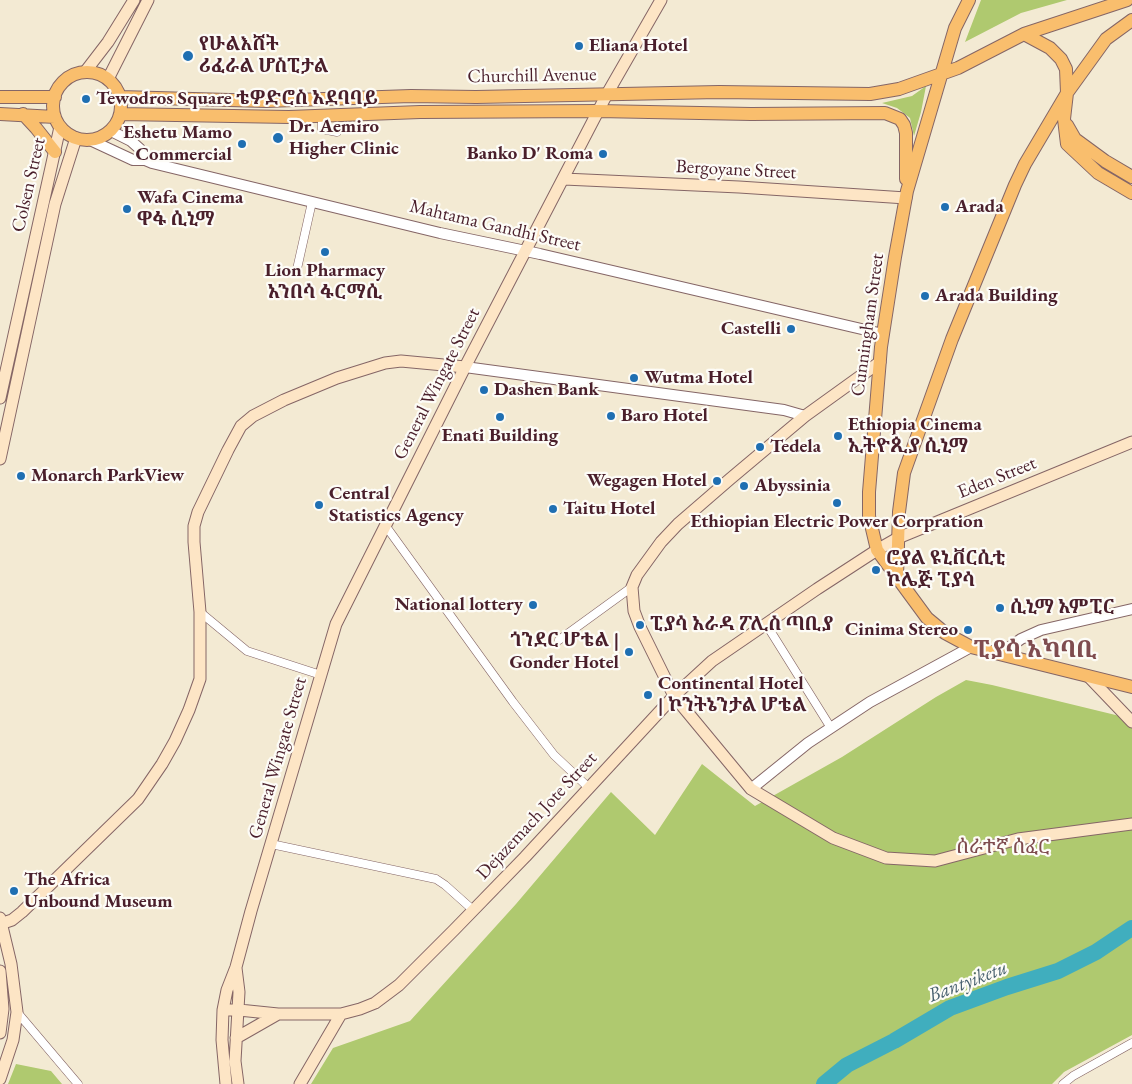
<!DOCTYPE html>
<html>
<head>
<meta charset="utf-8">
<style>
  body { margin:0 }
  canvas { display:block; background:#f3ead3 }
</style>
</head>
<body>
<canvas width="1132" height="1084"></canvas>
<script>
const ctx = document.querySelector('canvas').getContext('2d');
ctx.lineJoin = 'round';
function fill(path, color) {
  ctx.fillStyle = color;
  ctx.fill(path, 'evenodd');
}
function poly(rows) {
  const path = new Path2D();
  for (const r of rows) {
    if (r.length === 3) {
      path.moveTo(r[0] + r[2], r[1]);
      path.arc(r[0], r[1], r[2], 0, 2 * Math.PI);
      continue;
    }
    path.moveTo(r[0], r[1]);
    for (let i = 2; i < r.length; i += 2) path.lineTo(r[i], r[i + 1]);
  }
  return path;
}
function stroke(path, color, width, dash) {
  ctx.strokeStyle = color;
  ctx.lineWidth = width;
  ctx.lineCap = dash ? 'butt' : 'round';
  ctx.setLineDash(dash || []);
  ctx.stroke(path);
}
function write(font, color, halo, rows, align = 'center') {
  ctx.font = font + ' "EB Garamond","Noto Serif Ethiopic",serif';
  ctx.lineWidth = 4.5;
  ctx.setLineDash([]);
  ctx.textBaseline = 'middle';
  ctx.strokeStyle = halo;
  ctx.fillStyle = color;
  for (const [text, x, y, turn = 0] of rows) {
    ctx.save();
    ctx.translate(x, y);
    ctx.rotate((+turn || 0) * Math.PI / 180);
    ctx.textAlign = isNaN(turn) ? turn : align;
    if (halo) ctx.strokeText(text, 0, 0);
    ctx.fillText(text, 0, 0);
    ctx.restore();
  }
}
const green = poly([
  [981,0,1067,0,1021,13,965,42],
  [926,86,921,112,914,136,910,118,897,108,882,103,912,96],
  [966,680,992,685,1132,719,1132,1035,1064,1072,1052,1084,311,1084,333,1048,410,1021,516,904,611,792,655,835,702,764,755,806,842,757,936,697],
  [16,1064,51,1071,62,1084,8,1084]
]);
const river = poly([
  [824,1084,847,1065,894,1041,950,1008,1007,987,1058,971,1096,952,1132,928]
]);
const minor = poly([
  [322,116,322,129,337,132],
  [297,269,312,202],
  [385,525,513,702,554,755,588,787],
  [200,612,247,651,321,675],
  [766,624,831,728],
  [559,640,632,587],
  [271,844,436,879,445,885,473,910],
  [17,1012,78,1084],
  [1063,1084,1073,1076,1132,1043]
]);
const tertiary = poly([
  [111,131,131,141,140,149,145,160,152,163,440,233,540,254,883,334],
  [90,140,133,160,145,160],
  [465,367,784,410,805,416],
  [1000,654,1021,639,1041,630,1132,609],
  [751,789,808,743,870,702,971,647]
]);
const secondary = poly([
  [85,72,108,42,134,0],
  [108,79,148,0],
  [564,179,739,187,906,198],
  [880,362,805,416,730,479,678,524,661,542,637,575,632,587,634,611,640,627,674,696,751,789,833,838,886,858,935,861,1018,839,1132,824],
  [0,398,60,127],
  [0,459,55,204,76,138],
  [1088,676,1132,722],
  [0,918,11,964,17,1012,13,1040,0,1079],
  [0,924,12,920,22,912,138,799,162,764,175,741,189,710,200,679,200,612,194,542,194,526,198,512,228,450,241,426,253,416,284,400,337,378,385,363,401,361,465,367],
  [236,968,239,992,235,1061,238,1084],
  [0,971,3,1009,0,1033],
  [223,1010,239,1010,278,1014,341,1014,360,1009,375,1003,399,985,454,930,525,857,674,696,712,661,817,589,877,550,898,538,1132,442],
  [236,1038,278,1014],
  [226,1084,222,1040,223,1010,227,990,236,967,251,911,336,624,465,367,607,94,661,0],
  [300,1084,341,1014]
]);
const primary = poly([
  [969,0,955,28,907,191,895,257,881,347,869,492,869,516,877,550,927,618,945,633,971,647,1132,687],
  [1024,34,1050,48,1061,59,1066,69,1067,93,1064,119,1067,144,1098,173,1132,193],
  [87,106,34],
  [0,97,55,97],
  [120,97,266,101,411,96,476,97,719,92,870,94,899,89,958,68,1024,34,1127,0],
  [0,114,55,117],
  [23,114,36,128,55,152],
  [120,114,289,117,420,112,598,111,751,114,885,113,900,119,904,125,906,133,906,179],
  [1067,125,1075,139,1105,161,1132,177],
  [897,577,899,512,904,473,952,339,1015,185,1025,164,1067,93,1106,39,1132,20]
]);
const markers = [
  [579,46,5,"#1f6fb2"],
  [188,56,6,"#1f6fb2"],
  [86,99,5,"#1f6fb2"],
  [278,138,6,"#1f6fb2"],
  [242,144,5,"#1f6fb2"],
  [603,154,5,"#1f6fb2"],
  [945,207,5,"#1f6fb2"],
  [127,209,5,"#1f6fb2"],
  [325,252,5,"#1f6fb2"],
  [925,296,5,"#1f6fb2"],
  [791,329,5,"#1f6fb2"],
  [634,378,5,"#1f6fb2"],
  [484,390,5,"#1f6fb2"],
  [611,416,5,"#1f6fb2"],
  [500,417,5,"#1f6fb2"],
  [838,436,5,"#1f6fb2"],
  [760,447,5,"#1f6fb2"],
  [21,476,5,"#1f6fb2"],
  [717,481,5,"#1f6fb2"],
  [744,486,5,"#1f6fb2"],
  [837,503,5,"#1f6fb2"],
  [319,505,5,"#1f6fb2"],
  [553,509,5,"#1f6fb2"],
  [876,570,5,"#1f6fb2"],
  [533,605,5,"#1f6fb2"],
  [1000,608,5,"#1f6fb2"],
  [640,625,5,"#1f6fb2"],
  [968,630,5,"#1f6fb2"],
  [629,652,5,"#1f6fb2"],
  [648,695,5,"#1f6fb2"],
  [14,891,5,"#1f6fb2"]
];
const poiNames = [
  ["የሁልእሸት",199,45],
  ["ሪፈራል ሆስፒታል",199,67],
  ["Eliana Hotel",589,46],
  ["Tewodros Square ቴዎድሮስ አደባባይ",96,99],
  ["Dr. Aemiro",289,127],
  ["Higher Clinic",289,149],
  ["Eshetu Mamo",232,133,"right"],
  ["Commercial",232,155,"right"],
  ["Banko D' Roma",593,154,"right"],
  ["Wafa Cinema",137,198],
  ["ዋፋ ሲኒማ",137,220],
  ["Arada",955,207],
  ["Lion Pharmacy",325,271,"center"],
  ["አንበሳ ፋርማሲ",325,293,"center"],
  ["Arada Building",935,296],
  ["Castelli",781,329,"right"],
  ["Wutma Hotel",644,378],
  ["Dashen Bank",494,390],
  ["Baro Hotel",621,416],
  ["Ethiopia Cinema",848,425],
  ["ኢትዮጲያ ሲኒማ",848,447],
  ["Enati Building",500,436,"center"],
  ["Tedela",770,447],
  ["Monarch ParkView",31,476],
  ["Wegagen Hotel",707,481,"right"],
  ["Abyssinia",754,486],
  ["Central",329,494],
  ["Statistics Agency",329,516],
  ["Taitu Hotel",563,509],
  ["Ethiopian Electric Power Corpration",837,522,"center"],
  ["ሮያል ዩኒቨርሲቲ",886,559],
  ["ኮሌጅ ፒያሳ",886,581],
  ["National lottery",523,605,"right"],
  ["ሲኒማ አምፒር",1010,608],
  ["ፒያሳ አራዳ ፖሊስ ጣቢያ",650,625],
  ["Cinima Stereo",958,630,"right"],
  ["ጎንደር ሆቴል |",619,641,"right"],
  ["Gonder Hotel",619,663,"right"],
  ["Continental Hotel",658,684],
  ["| ኮንትኔንታል ሆቴል",658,706],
  ["The Africa",24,880],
  ["Unbound Museum",24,902]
];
const streetNames = [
  ["Churchill Avenue",532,76,-1],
  ["Bergoyane Street",736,170,3],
  ["Colsen Street",29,185,-77],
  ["Mahtama Gandhi Street",495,226,13],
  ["Cunningham Street",868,325,-82],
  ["General Wingate Street",437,384,-63],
  ["Eden Street",997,478,-22],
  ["General Wingate Street",278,758,-74],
  ["Dejazemach Jote Street",537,816,-47]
];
const neighbourhoodNames = [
  ["ሰራተኛ ሰፈር",1003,848]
];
const waterNames = [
  ["Bantyiketu",968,982,-21]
];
const districtNames = [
  ["ፒያሳ አካባቢ",1035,650]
];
fill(green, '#afc96f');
stroke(river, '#40aebe', 16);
stroke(minor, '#856666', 9);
stroke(tertiary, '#856666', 12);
stroke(secondary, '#856666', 13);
stroke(primary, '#856666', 14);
stroke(minor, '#fff', 8);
stroke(tertiary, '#fff', 10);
stroke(secondary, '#fde5c5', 11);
stroke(primary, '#f9be6d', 12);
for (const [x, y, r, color] of markers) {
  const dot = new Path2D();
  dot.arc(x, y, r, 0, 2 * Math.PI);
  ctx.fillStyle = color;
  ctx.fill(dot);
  stroke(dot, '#fdfcf7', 2);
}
write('bold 19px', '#4a1f2b', '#fdfcf7', poiNames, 'left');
write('19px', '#4a1f2b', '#fdfcf7', streetNames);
write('20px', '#7f4c4f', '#fdfcf7', neighbourhoodNames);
write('italic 20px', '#465f6d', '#fdfcf7', waterNames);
write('bold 24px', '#7f4c4f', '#fdfcf7', districtNames);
</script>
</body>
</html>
